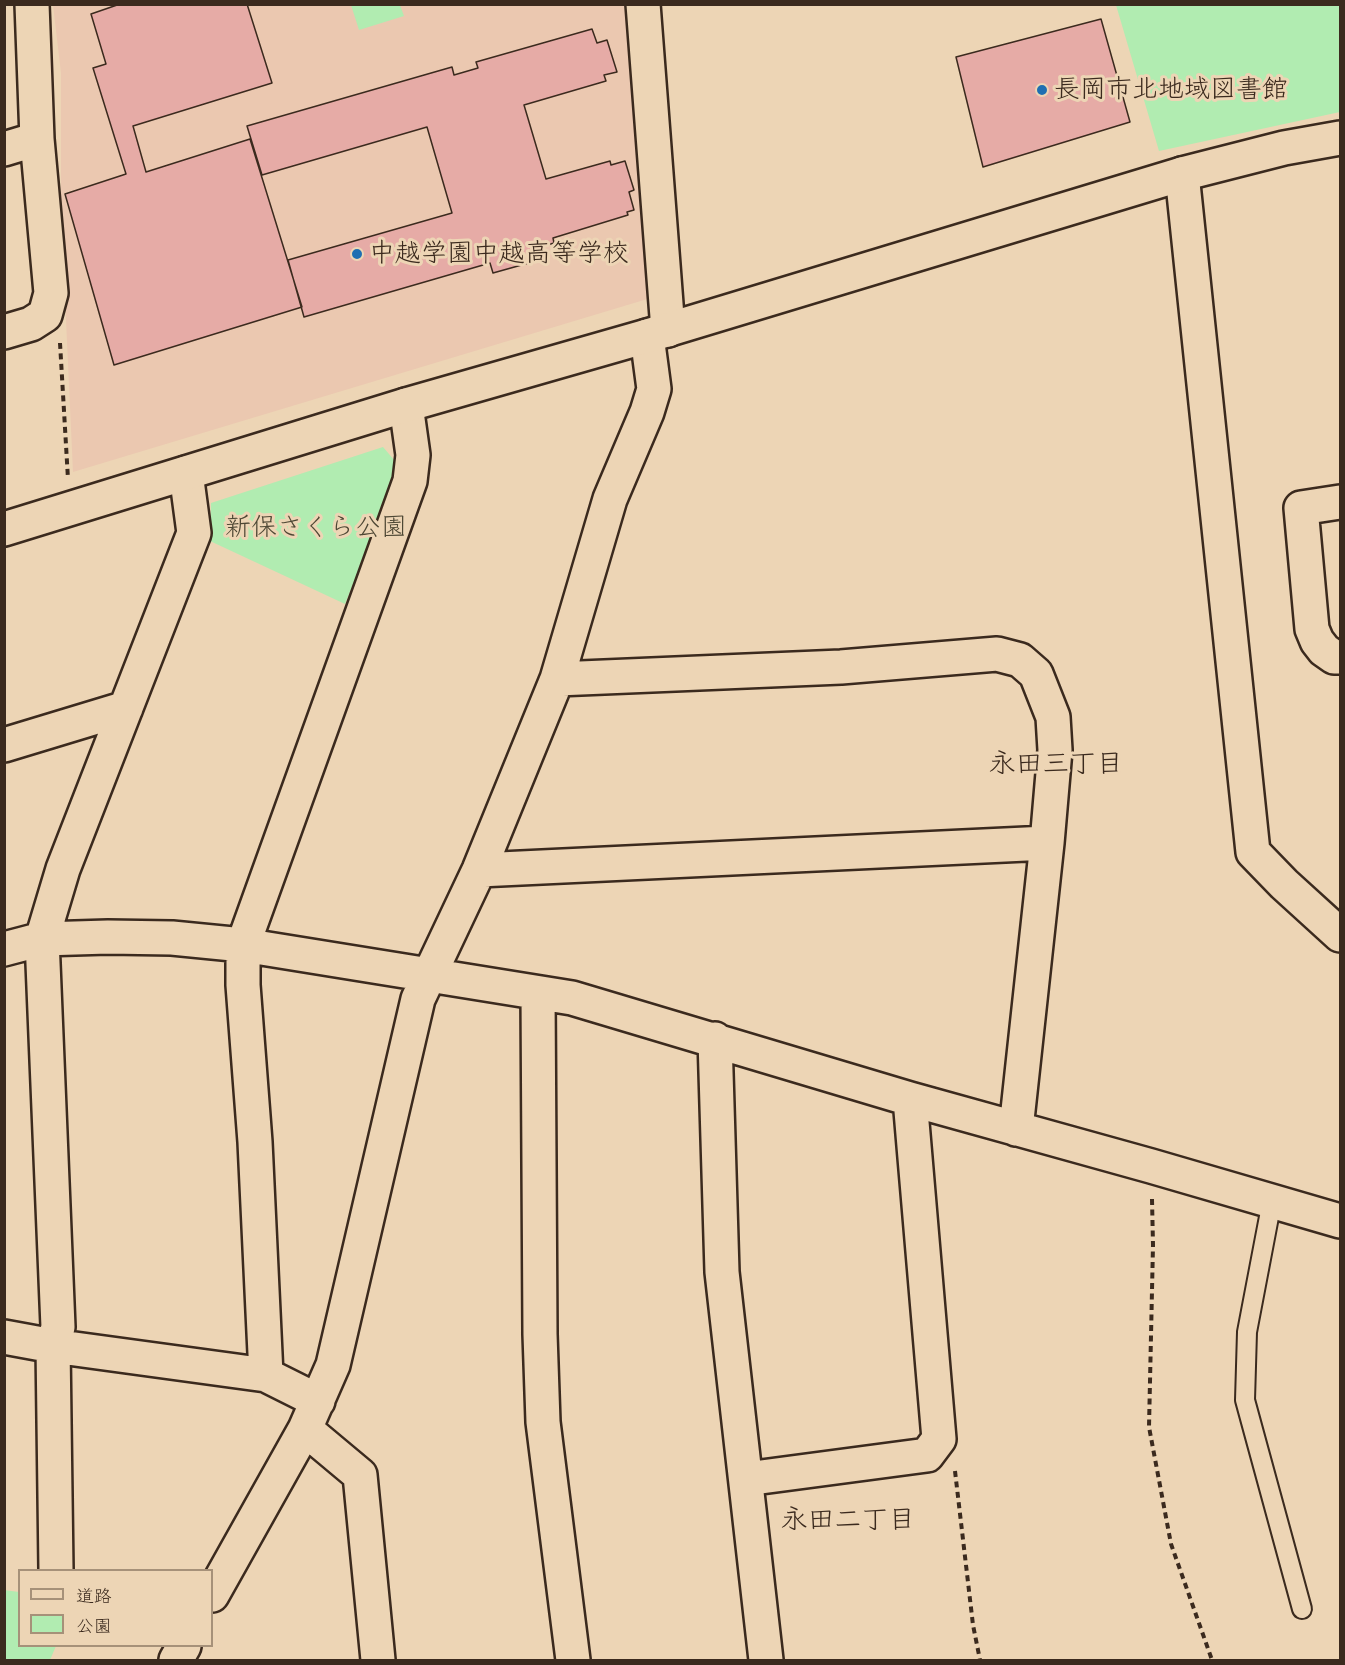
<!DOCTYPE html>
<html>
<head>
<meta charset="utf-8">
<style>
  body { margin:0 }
  #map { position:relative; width:1345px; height:1665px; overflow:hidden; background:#edd5b5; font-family:Caveat,"Klee One",sans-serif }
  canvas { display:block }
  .frame { position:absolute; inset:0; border:6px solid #3b2a1e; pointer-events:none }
  .legend { position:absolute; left:18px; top:1569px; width:195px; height:78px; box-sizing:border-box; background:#edd5b5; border:2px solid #a69179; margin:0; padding:8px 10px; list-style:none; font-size:18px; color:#3b2a1e }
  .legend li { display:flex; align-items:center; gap:12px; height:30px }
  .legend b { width:30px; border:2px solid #a69179 }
</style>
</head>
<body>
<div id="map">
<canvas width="1345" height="1665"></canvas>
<div class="frame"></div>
<ul class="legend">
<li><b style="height:8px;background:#edd5b5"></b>道路</li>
<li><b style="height:16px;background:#b1ecb1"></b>公園</li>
</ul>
</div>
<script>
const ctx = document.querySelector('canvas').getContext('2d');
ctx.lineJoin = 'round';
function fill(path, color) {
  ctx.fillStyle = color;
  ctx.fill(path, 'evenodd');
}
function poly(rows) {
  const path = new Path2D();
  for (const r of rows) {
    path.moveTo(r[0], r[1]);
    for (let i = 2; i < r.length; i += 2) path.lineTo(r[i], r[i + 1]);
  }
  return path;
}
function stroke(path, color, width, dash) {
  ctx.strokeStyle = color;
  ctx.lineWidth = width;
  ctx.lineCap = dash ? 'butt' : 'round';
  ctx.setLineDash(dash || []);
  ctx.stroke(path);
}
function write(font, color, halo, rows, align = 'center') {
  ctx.font = font + ' Caveat,"Klee One",sans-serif';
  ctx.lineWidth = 6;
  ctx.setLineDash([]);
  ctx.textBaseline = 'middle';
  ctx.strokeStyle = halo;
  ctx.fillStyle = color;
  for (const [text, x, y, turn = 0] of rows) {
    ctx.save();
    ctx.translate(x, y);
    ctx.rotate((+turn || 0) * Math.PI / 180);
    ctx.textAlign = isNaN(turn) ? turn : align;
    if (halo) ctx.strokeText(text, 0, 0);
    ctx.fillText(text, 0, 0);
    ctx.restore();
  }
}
const built = poly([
  [53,5,634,5,654,297,73,472,61,211,61,73]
]);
const green = poly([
  [351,5,400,5,404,16,359,30],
  [1116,5,1340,5,1340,112,1159,151],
  [383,447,401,468,345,604,210,541,211,503],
  [4,1590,19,1592,20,1646,56,1646,50,1660,5,1660]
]);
const building = poly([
  [120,4,247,4,272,83,133,126,146,172,250,139,302,307,114,365,65,194,126,174,93,68,106,64,91,14,120,4],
  [1101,19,1130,122,983,167,956,57,1101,19],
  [592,29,597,43,607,40,617,72,604,75,606,81,524,105,546,179,610,161,611,165,625,161,634,190,629,192,634,210,627,212,628,215,553,238,554,243,540,247,543,259,493,273,490,263,304,317,288,260,452,213,427,127,262,175,247,126,452,67,454,75,478,68,476,62,592,29]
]);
const path = poly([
  [60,343,68,479],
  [1152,1199,1153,1245,1149,1427,1171,1544,1212,1660],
  [955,1471,973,1625,980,1660]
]);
const lane = poly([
  [1272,1201,1247,1332,1245,1400,1302,1609]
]);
const street = poly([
  [643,4,668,330],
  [4,149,37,139],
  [1182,174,1253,852,1284,884,1340,935],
  [4,332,31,324,45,315,51,293,37,139,32,4],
  [1340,502,1301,508,1312,629,1317,641,1324,650,1334,657,1340,657],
  [557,679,841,667,997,654,1020,660,1036,674,1053,717,1055,750,1047,843,1016,1129],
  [4,745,126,708],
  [479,870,1047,843],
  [4,949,42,939,108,937,172,938,243,945,572,998,910,1099,1151,1166,1340,1221],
  [538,993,540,1334,543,1422,573,1660],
  [715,1039,722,1272,766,1660],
  [4,1337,53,1346,266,1375,318,1401],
  [266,1375,255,1142,243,985,243,945,410,481,413,455,406,405],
  [305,1429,360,1475,378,1660],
  [746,1479,927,1455,939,1439,910,1099],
  [56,1570,53,1346,58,1327,42,939,63,869,194,533,186,473],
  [212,1595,305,1429,333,1365,418,999,479,870,557,679,610,499,647,412,654,389,647,336],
  [176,1660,184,1646]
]);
const secondary = poly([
  [4,529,406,405,647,336,1182,174,1284,148,1340,138]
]);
const markers = [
  [1042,90,6,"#1f6fb2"],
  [357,254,6,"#1f6fb2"]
];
const poiNames = [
  ["長岡市北地域図書館",1054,90],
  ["中越学園中越高等学校",369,254]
];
const parkNames = [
  ["新保さくら公園",316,528]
];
const neighbourhoodNames = [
  ["永田三丁目",1056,765],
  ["永田二丁目",848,1521]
];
fill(built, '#ebc8b0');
fill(green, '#b1ecb1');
fill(building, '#e6aba6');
stroke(building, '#3b2a1e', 1.5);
stroke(lane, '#3b2a1e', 22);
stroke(street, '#3b2a1e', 38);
stroke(secondary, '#3b2a1e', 38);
stroke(path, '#3b2a1e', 4, [6, 4.5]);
stroke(lane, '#edd5b5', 18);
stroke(street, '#edd5b5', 33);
stroke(secondary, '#edd5b5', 33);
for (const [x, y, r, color] of markers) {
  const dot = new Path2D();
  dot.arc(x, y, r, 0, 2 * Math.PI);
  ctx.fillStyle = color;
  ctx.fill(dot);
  stroke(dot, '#edd5b5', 2);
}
write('26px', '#3b2a1e', '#edd5b5', poiNames, 'left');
write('26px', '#4d4734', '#edd5b5', parkNames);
write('27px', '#3b2a1e', '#edd5b5', neighbourhoodNames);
</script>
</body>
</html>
